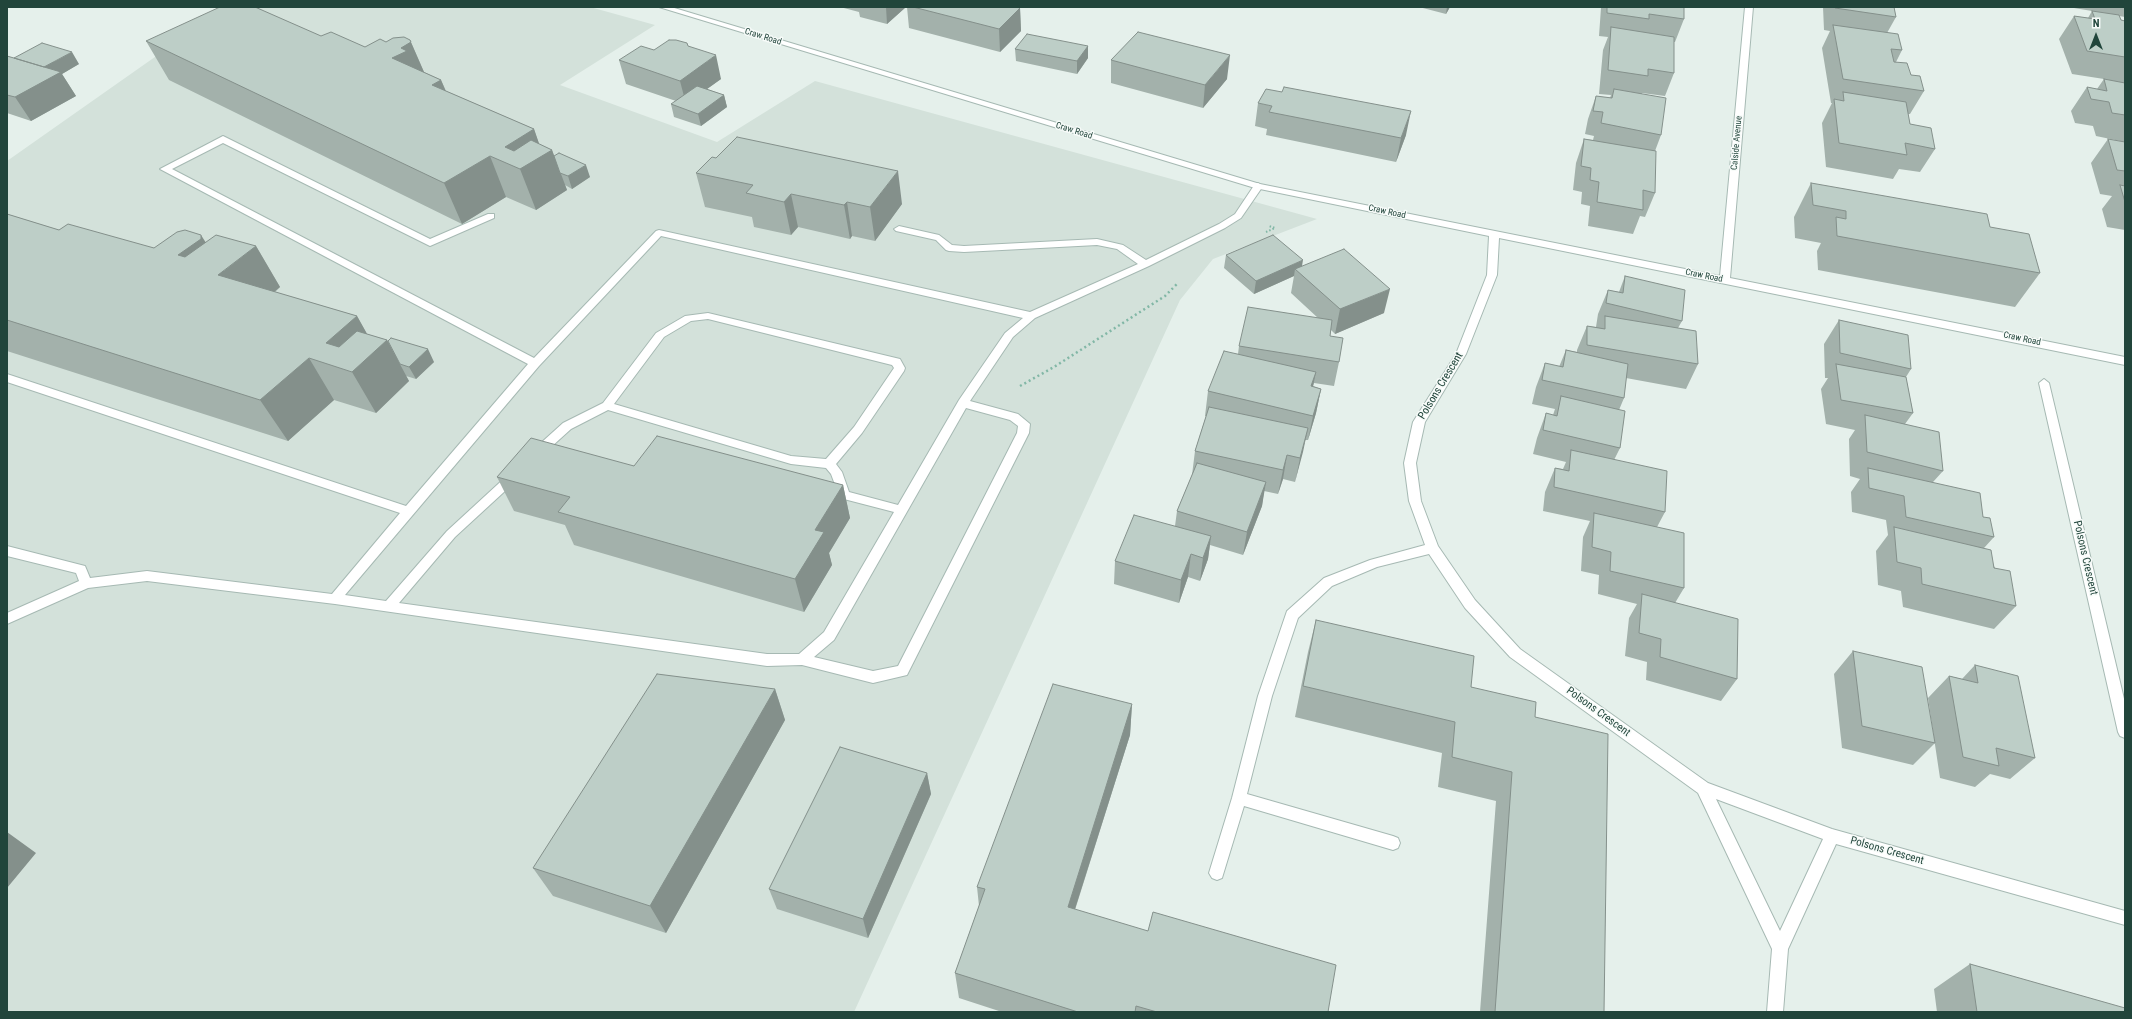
<!DOCTYPE html>
<html>
<head>
<meta charset="utf-8">
<style>
  body { margin:0 }
  #map { position:relative; width:2132px; height:1019px; overflow:hidden; background:#e5f0eb; font-family:"Roboto Condensed",sans-serif }
  canvas { display:block }
  .frame { position:absolute; inset:0; border:8px solid #21453b; pointer-events:none }
  .north { position:absolute; left:2076px; top:16px; width:40px; height:40px; -webkit-text-stroke:3px #f7fbf9; paint-order:stroke; rotate:0deg; font-size:11px; font-weight:700; line-height:16px; text-align:center; color:#21453b }
  .north::after { content:''; display:block; margin:auto; width:14px; height:18px; background:#21453b; clip-path:polygon(50% 0,100% 100%,50% 72%,0 100%) }
</style>
</head>
<body>
<div id="map">
<canvas width="2132" height="1019"></canvas>
<div class="frame"></div>
<div class="north">N</div>
</div>
<script>
const ctx = document.querySelector('canvas').getContext('2d');
ctx.lineJoin = 'round';
function fill(path, color) {
  ctx.fillStyle = color;
  ctx.fill(path, 'evenodd');
}
function poly(rows) {
  const path = new Path2D();
  for (const r of rows) {
    path.moveTo(r[0], r[1]);
    for (let i = 2; i < r.length; i += 2) path.lineTo(r[i], r[i + 1]);
  }
  return path;
}
function stroke(path, color, width, dash) {
  ctx.strokeStyle = color;
  ctx.lineWidth = width;
  ctx.lineCap = dash ? 'butt' : 'round';
  ctx.setLineDash(dash || []);
  ctx.stroke(path);
}
function write(font, color, halo, rows, align = 'center') {
  ctx.font = font + ' "Roboto Condensed",sans-serif';
  ctx.lineWidth = 3;
  ctx.setLineDash([]);
  ctx.textBaseline = 'middle';
  ctx.strokeStyle = halo;
  ctx.fillStyle = color;
  for (const [text, x, y, turn = 0] of rows) {
    ctx.save();
    ctx.translate(x, y);
    ctx.rotate((+turn || 0) * Math.PI / 180);
    ctx.textAlign = isNaN(turn) ? turn : align;
    if (halo) ctx.strokeText(text, 0, 0);
    ctx.fillText(text, 0, 0);
    ctx.restore();
  }
}
const built = poly([
  [226,7,590,7,655,25,560,85,717,142,815,81,1317,219,1213,259,1180,300,854,1012,7,1012,7,161]
]);
const pathFar1 = poly([
  [1266,232,1275,228,1269,226]
]);
const path = poly([
  [1020,386,1054,367,1165,296,1177,284]
]);
const lane = poly([
  [223,136,430,239,488,214,494,214,494,218,430,246,223,143,172,169,534,358,656,231,659,230,1030,312,1138,264,1117,249,1097,245,964,252,949,251,946,250,936,240,896,231,894,229,899,226,939,235,952,245,964,246,1097,239,1123,245,1146,260,1219,224,1235,214,1255,184,1258,183,1263,186,1241,218,1225,228,1149,266,1035,318,1013,337,970,401,1018,414,1030,424,1029,433,907,675,873,683,802,665,767,666,335,604,147,581,88,588,7,624,7,613,79,581,76,573,7,556,7,546,85,566,90,578,147,571,332,594,400,513,7,382,7,374,406,506,528,364,160,169,223,136],
  [661,236,1023,318,1005,333,959,400,898,505,849,492,842,472,836,464,862,433,904,371,905,368,900,359,708,313,685,316,656,333,603,403,563,423,532,451,530,454,532,457,540,457,571,429,608,410,791,464,826,468,831,474,840,498,894,512,824,632,799,654,767,654,399,603,455,537,517,480,519,477,517,474,513,473,509,474,447,531,386,601,345,595,539,366,661,236],
  [708,319,892,365,894,368,854,427,826,459,791,456,614,404,664,337,691,321,708,319],
  [966,408,1010,420,1018,426,1017,433,898,666,873,671,814,657,834,640,966,408]
]);
const street = poly([
  [659,7,671,7,1260,184,1720,276,1745,7,1753,7,1730,278,2125,357,2125,365,1499,238,1497,275,1466,354,1425,422,1416,463,1421,501,1438,546,1475,600,1520,649,1708,783,1832,829,2125,911,2125,925,1836,844,1788,949,1783,1012,1767,1012,1772,949,1698,793,1510,657,1465,608,1429,554,1377,567,1332,586,1298,618,1272,696,1247,794,1393,836,1398,838,1400,843,1398,848,1393,850,1244,806,1222,878,1217,880,1212,878,1209,873,1232,798,1258,696,1287,611,1324,578,1370,560,1425,545,1409,501,1404,463,1413,422,1456,354,1487,275,1489,236,1255,188,659,7],
  [1716,799,1823,839,1780,931,1716,799],
  [2044,379,2049,383,2125,703,2125,738,2120,736,2118,732,2039,383,2044,379]
]);
const wall = poly([
  [840,7,906,7,887,24,860,17,859,12],
  [907,7,1016,7,1020,8,1021,31,1000,52,909,28],
  [1419,7,1450,7,1446,14],
  [1594,7,1684,7,1684,19,1675,42,1674,42,1674,73,1665,96,1642,93,1642,94,1661,135,1655,151,1655,193,1645,217,1640,216,1633,234,1588,226,1590,206,1581,204,1582,192,1573,190,1576,163,1584,139,1593,140,1594,136,1585,134,1588,119,1596,96,1610,98,1611,95,1599,94,1603,50,1608,37,1599,36,1601,8],
  [1823,7,1894,7,1896,17,1887,33,1902,50,1896,62,1911,75,1924,91,1910,114,1908,114,1910,124,1935,149,1920,172,1899,169,1893,179,1826,167,1822,123,1832,103,1831,103,1822,48,1830,31,1824,30],
  [2068,7,2125,7,2125,17,2119,16,2121,20,2125,21,2125,142,2096,136,2093,126,2075,123,2071,111,2087,87,2097,89,2104,79,2072,74,2059,39,2074,16,2088,18,2092,11],
  [321,36,365,47,410,40,424,72,441,80,446,91,534,129,539,144,552,150,554,156,590,177,572,189,565,185,567,190,536,210,506,197,462,224,169,80,146,41],
  [688,46,721,79,707,89,724,95,727,107,701,126,674,117,671,104,676,101,626,84,619,60,654,50],
  [1088,46,1088,58,1077,74,1016,61,1015,49],
  [7,56,14,58,79,64,62,74,76,96,31,121,7,113],
  [1111,60,1227,79,1203,108,1111,83],
  [1258,103,1406,135,1396,162,1266,135,1267,129,1255,126],
  [2108,139,2125,142,2125,230,2107,227,2102,209,2112,196,2100,194,2091,163],
  [696,173,902,204,875,241,852,236,850,239,798,227,791,235,754,227,752,217,705,207],
  [1811,183,2040,273,2015,307,1818,270,1817,251,1821,243,1795,238,1794,217],
  [7,214,59,230,154,248,206,242,256,246,280,287,275,292,357,316,367,334,387,340,388,341,434,362,416,379,406,376,409,381,376,413,334,400,288,441,7,351],
  [1226,255,1302,266,1384,313,1335,334,1331,330,1330,336,1339,362,1334,386,1314,383,1313,386,1321,389,1316,413,1308,440,1305,440,1295,482,1283,479,1278,494,1264,491,1262,506,1243,555,1210,545,1208,559,1200,581,1188,577,1179,603,1114,584,1115,561,1175,526,1177,511,1192,475,1195,451,1206,416,1205,416,1208,391,1238,354,1239,346,1318,318,1291,293,1294,276,1254,294,1224,268],
  [1625,276,1682,321,1678,328,1698,364,1686,389,1626,378,1624,398,1619,410,1620,448,1614,460,1665,512,1657,527,1684,588,1675,603,1737,679,1721,701,1646,680,1647,662,1625,656,1629,618,1637,604,1598,594,1599,575,1581,571,1583,537,1590,521,1543,511,1545,492,1555,468,1563,469,1566,462,1533,454,1537,438,1546,413,1553,415,1555,409,1532,404,1536,387,1545,363,1559,367,1566,350,1577,352,1577,350,1587,326,1596,327,1598,314,1608,290,1619,292],
  [1839,320,1911,369,1906,377,1913,413,1905,424,1943,471,1933,482,1983,517,1994,537,1984,548,2016,606,1994,629,1903,607,1901,591,1878,585,1876,551,1888,535,1886,520,1852,512,1851,492,1860,479,1850,476,1849,439,1855,430,1826,424,1821,389,1828,378,1825,378,1824,344],
  [634,466,843,485,850,518,829,553,832,565,804,612,574,545,565,525,514,511,497,477],
  [1316,620,1471,687,1535,717,1604,1012,1480,1012,1496,801,1438,787,1442,753,1295,717,1308,652],
  [1853,651,1935,743,1913,765,1842,748,1834,674],
  [1975,665,2035,758,2010,779,1990,774,1975,787,1940,778,1928,698,1949,676,1962,679],
  [775,689,785,720,666,933,553,896,533,868],
  [1132,704,1130,735,1075,910,1328,1012,1002,1012,959,998,955,973,979,906,977,887],
  [927,773,931,794,868,938,777,909,769,889],
  [1970,964,2125,1012,1937,1012,1934,989]
]);
const shadedWall = poly([
  [886,7,906,7,887,24],
  [1447,7,1450,7,1446,14],
  [1020,8,1021,31,1000,52,999,29],
  [410,40,427,79,392,58,401,48],
  [1088,46,1088,58,1077,74,1077,61],
  [72,52,79,64,62,74,76,96,31,121,15,97,33,73],
  [716,55,721,79,686,104,680,81],
  [1230,55,1227,79,1203,108,1205,85],
  [441,80,458,120,432,85],
  [724,95,727,107,701,126,698,114],
  [1411,111,1406,135,1396,162,1401,138],
  [534,129,543,155,552,150,567,190,536,210,520,169,505,147],
  [490,156,506,197,462,224,444,183],
  [586,165,590,177,572,189,568,176],
  [898,171,902,204,875,241,870,207],
  [791,194,798,227,791,235,784,202],
  [847,202,852,236,850,239,844,205],
  [201,235,224,271,256,246,280,287,244,317,178,255],
  [1303,260,1301,272,1295,269,1294,276,1254,294,1256,281],
  [1390,289,1384,313,1335,334,1340,309],
  [357,316,376,350,387,340,409,381,376,413,352,372,326,343],
  [428,349,434,362,416,379,409,367],
  [309,358,334,400,288,441,260,400],
  [1316,372,1311,396,1311,386],
  [1321,389,1316,413,1308,440,1313,416],
  [1308,428,1303,452,1295,482,1300,458],
  [1287,455,1283,479,1278,494,1283,470],
  [1266,482,1262,506,1243,555,1247,532],
  [843,485,850,518,829,553,832,565,804,612,795,579,815,530],
  [1211,536,1208,559,1200,581,1203,558],
  [1191,554,1188,577,1179,603,1181,580],
  [775,689,785,720,666,933,650,906],
  [1132,704,1130,735,1067,934,1068,907],
  [927,773,931,794,868,938,863,919],
  [7,832,36,853,7,888]
]);
const building = poly([
  [220,7,255,7,321,36,331,32,365,47,380,39,386,42,393,38,404,37,410,40,411,42,401,48,407,51,392,58,441,80,432,85,534,129,505,147,514,151,531,140,552,150,520,169,490,156,444,183,146,41,220,7],
  [913,7,1016,7,1020,8,999,29,913,7],
  [1607,7,1684,7,1684,19,1649,14,1649,19,1607,13,1607,7],
  [1835,7,1894,7,1896,17,1835,8,1835,7],
  [2092,11,2119,15,2121,20,2125,21,2125,57,2087,51,2074,16,2095,19,2092,11],
  [1833,25,1898,34,1902,50,1891,49,1894,62,1907,63,1911,75,1920,76,1924,91,1843,79,1833,25],
  [1611,27,1674,37,1674,73,1648,69,1648,76,1608,70,1611,27],
  [1138,32,1230,55,1205,85,1111,60,1138,32],
  [1027,34,1088,46,1077,61,1015,49,1027,34],
  [669,40,676,40,687,43,688,46,716,55,680,81,619,60,641,46,654,50,669,40],
  [42,43,72,52,44,67,14,58,42,43],
  [7,56,61,72,15,97,7,95,7,56],
  [2104,79,2125,83,2125,115,2112,113,2109,102,2091,99,2087,87,2107,91,2104,79],
  [697,86,724,95,698,114,671,104,697,86],
  [1284,87,1411,111,1401,138,1269,112,1272,106,1258,103,1266,89,1282,92,1284,87],
  [1614,89,1666,98,1661,135,1601,123,1603,112,1593,111,1596,96,1612,98,1614,89],
  [1843,92,1906,102,1910,124,1931,128,1935,149,1905,143,1907,155,1839,143,1834,99,1844,101,1843,92],
  [737,137,898,171,870,207,847,202,844,205,791,194,784,202,746,193,753,185,696,173,712,157,716,158,737,137],
  [1584,139,1656,151,1655,193,1643,190,1643,210,1597,202,1599,182,1590,180,1591,168,1581,166,1584,139],
  [2108,139,2125,142,2125,171,2117,170,2108,139],
  [559,153,586,165,568,176,560,173,554,156,559,153],
  [1811,183,1987,214,1990,227,2029,234,2040,273,1837,236,1836,217,1846,219,1846,211,1813,205,1811,183],
  [2120,185,2125,186,2125,202,2120,185],
  [7,214,59,230,68,224,154,248,177,232,185,230,201,235,201,239,178,255,185,257,216,235,256,246,218,275,357,316,326,343,339,347,357,331,387,340,352,372,309,358,260,400,7,320,7,214],
  [1273,235,1303,260,1256,281,1226,255,1273,235],
  [1344,249,1390,289,1340,309,1295,269,1344,249],
  [1625,276,1685,290,1682,321,1606,303,1608,290,1623,293,1625,276],
  [1248,307,1332,320,1330,336,1343,338,1339,362,1239,346,1248,307],
  [1605,316,1696,331,1698,364,1587,345,1587,326,1605,329,1605,316],
  [1839,320,1908,335,1911,369,1840,353,1839,320],
  [391,338,428,349,409,367,400,364,388,341,391,338],
  [1566,350,1628,364,1624,398,1542,380,1545,363,1563,367,1566,350],
  [1224,351,1316,372,1311,386,1321,389,1313,416,1208,391,1224,351],
  [1836,364,1906,377,1913,413,1841,400,1836,364],
  [1561,396,1625,411,1620,448,1543,430,1546,413,1557,416,1561,396],
  [1209,407,1308,428,1300,458,1287,455,1283,470,1195,451,1209,407],
  [1865,415,1939,432,1943,471,1867,452,1865,415],
  [657,436,843,485,815,530,824,532,795,579,558,512,570,497,497,477,531,438,634,466,657,436],
  [1571,450,1667,471,1665,512,1554,487,1555,468,1569,471,1571,450],
  [1197,463,1266,482,1247,532,1177,511,1197,463],
  [1868,468,1980,493,1983,517,1990,518,1994,537,1906,517,1904,496,1869,488,1868,468],
  [1594,513,1684,533,1684,588,1610,571,1611,552,1592,547,1594,513],
  [1134,515,1211,536,1203,558,1191,554,1181,580,1115,561,1134,515],
  [1894,527,1991,550,1994,568,2010,571,2016,606,1922,584,1921,568,1897,562,1894,527],
  [1642,594,1738,619,1737,679,1660,657,1661,639,1639,633,1642,594],
  [1316,620,1474,656,1471,687,1536,702,1535,717,1608,734,1604,1012,1495,1012,1512,772,1452,757,1455,722,1303,686,1316,620],
  [1853,651,1922,667,1935,743,1862,726,1853,651],
  [1975,665,2018,676,2035,758,1996,748,1999,766,1963,757,1949,676,1978,683,1975,665],
  [657,674,775,689,650,906,533,868,657,674],
  [1053,684,1132,704,1068,907,1148,931,1153,912,1336,965,1328,1012,1157,1012,1136,1006,1135,1012,1078,1012,955,973,985,889,977,887,1053,684],
  [840,747,927,773,863,919,769,889,840,747],
  [1970,964,2125,1008,2125,1012,1977,1012,1970,964]
]);
const farStreetnames = [
  ["Craw Road",763,37,17],
  ["Craw Road",1074,131,17],
  ["Calside Avenue",1737,143,-85],
  ["Craw Road",1387,212,12],
  ["Craw Road",1704,276,11],
  ["Craw Road",2022,339,12]
];
const streetNames = [
  ["Polsons Crescent",1441,386,-59],
  ["Polsons Crescent",2085,558,77],
  ["Polsons Crescent",1598,712,36],
  ["Polsons Crescent",1887,851,16]
];
fill(built, '#d3e1da');
stroke(lane, '#a6b9b3', 2);
stroke(street, '#a6b9b3', 2);
stroke(pathFar1, '#82b7a6', 2, [1.5, 2]);
stroke(path, '#82b7a6', 2.5, [2, 3]);
fill(lane, '#fff');
fill(street, '#fff');
fill(wall, '#a3b1ab');
fill(shadedWall, '#84908b');
fill(building, '#bdcec7');
stroke(building, '#84908b', 1);
write('9px', '#21453b', '#f7fbf9', farStreetnames);
write('11px', '#21453b', '#f7fbf9', streetNames);
</script>
</body>
</html>
